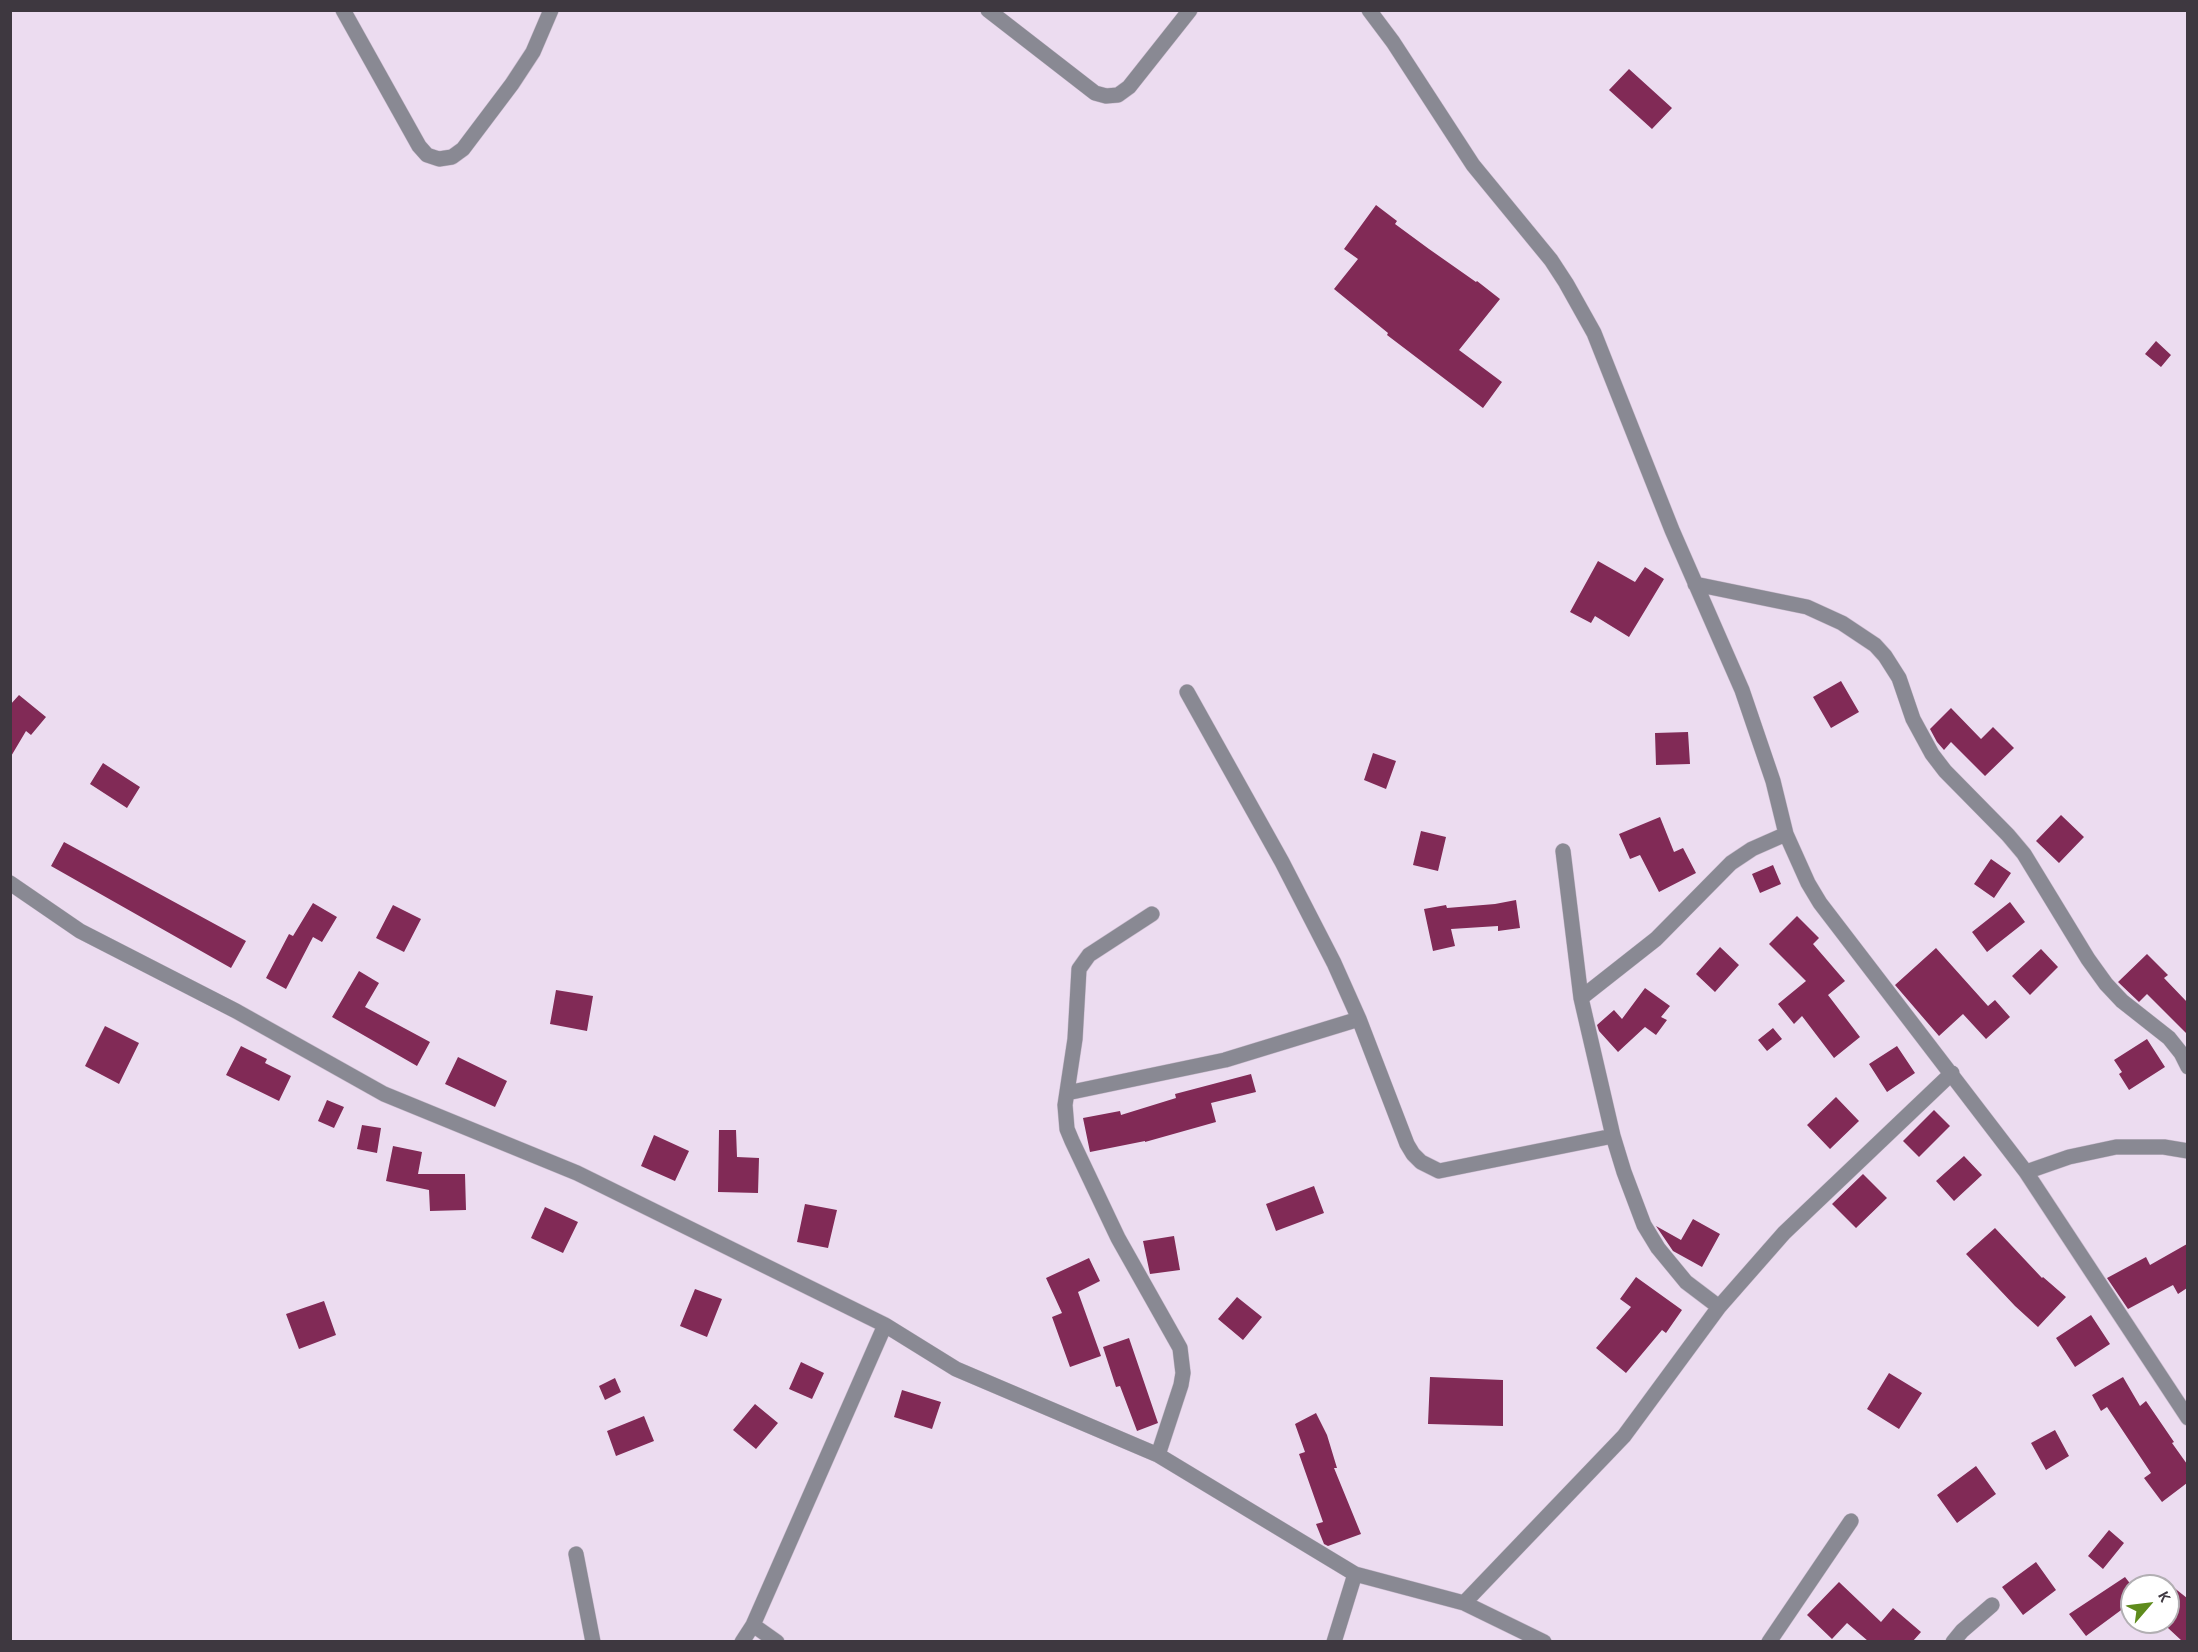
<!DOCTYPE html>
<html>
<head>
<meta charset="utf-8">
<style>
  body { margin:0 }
  #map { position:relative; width:2198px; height:1652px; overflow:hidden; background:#ecdcf0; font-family:"Alegreya Sans",sans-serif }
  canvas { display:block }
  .frame { position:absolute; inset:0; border:12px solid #3e3840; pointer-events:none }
  .north { position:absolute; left:2120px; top:1574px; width:60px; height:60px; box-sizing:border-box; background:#fff; border:2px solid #b2afb3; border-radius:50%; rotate:62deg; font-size:16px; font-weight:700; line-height:24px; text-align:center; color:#3e3840 }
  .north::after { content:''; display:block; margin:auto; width:21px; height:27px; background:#5e8b1c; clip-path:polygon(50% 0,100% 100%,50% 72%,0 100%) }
</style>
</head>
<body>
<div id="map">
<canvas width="2198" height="1652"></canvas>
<div class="frame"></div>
<div class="north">K</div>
</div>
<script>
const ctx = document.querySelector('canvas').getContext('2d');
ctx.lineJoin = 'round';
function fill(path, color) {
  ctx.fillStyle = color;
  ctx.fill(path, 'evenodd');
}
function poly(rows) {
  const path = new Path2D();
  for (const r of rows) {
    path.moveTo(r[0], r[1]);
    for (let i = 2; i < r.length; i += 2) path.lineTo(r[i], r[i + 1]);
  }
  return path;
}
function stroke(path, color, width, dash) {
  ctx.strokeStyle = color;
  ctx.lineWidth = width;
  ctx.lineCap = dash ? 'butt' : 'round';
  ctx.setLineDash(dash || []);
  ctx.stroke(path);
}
const building = poly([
  [1629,69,1672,108,1652,129,1609,90],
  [1376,205,1397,221,1395,224,1429,249,1476,282,1477,281,1500,299,1459,350,1502,382,1483,408,1387,335,1388,333,1334,289,1358,259,1344,249],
  [2156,341,2171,355,2161,367,2145,354],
  [1598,561,1635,582,1645,567,1664,579,1629,637,1595,616,1591,623,1570,612],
  [1841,681,1859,712,1831,728,1813,697],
  [19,695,46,717,31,735,26,731,10,758,10,705],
  [1951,708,1981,739,1993,727,2014,748,1985,776,1951,742,1944,750,1937,742,1930,729],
  [1688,732,1690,764,1656,765,1655,733],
  [1373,753,1396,761,1386,789,1364,780],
  [103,763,140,787,127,808,90,784],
  [2061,815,2084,837,2059,863,2036,841],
  [1660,817,1674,852,1683,848,1696,873,1659,892,1640,855,1630,859,1619,834],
  [1421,831,1446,837,1438,871,1413,865],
  [64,842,246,941,231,968,51,866],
  [1991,859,2011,873,1994,898,1974,884],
  [1773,865,1781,884,1760,893,1752,874],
  [1516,900,1520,928,1498,931,1498,926,1451,929,1455,946,1433,951,1424,909,1446,905,1447,908,1495,904],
  [2010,902,2025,922,1987,952,1972,932],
  [313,903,337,917,322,942,313,937,286,989,266,978,289,934,293,936],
  [393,905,421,919,404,952,376,938],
  [1797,916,1819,938,1813,944,1845,981,1828,995,1860,1037,1834,1058,1802,1016,1794,1024,1778,1004,1806,981,1769,944],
  [1720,947,1739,965,1715,992,1696,974],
  [1936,948,1988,1006,1995,1000,2010,1017,1986,1039,1963,1014,1939,1036,1895,985],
  [2041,949,2058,967,2030,995,2012,976],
  [2147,954,2168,975,2164,978,2187,1002,2187,1034,2147,994,2139,1002,2118,982],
  [359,971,379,983,365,1007,430,1042,417,1066,332,1017],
  [1645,988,1670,1006,1661,1017,1667,1020,1656,1035,1645,1027,1618,1052,1599,1031,1597,1025,1614,1010,1622,1019],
  [556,990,593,996,587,1031,550,1024],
  [105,1026,139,1043,119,1084,85,1066],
  [1773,1028,1782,1039,1767,1051,1758,1040],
  [2147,1039,2165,1067,2129,1090,2119,1074,2122,1072,2114,1060],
  [241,1046,267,1059,265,1063,291,1076,279,1101,226,1075],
  [1897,1046,1915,1073,1887,1092,1869,1064],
  [458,1057,507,1081,495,1107,445,1084],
  [1251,1074,1256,1092,1211,1103,1216,1122,1145,1142,1145,1141,1090,1152,1083,1118,1120,1111,1121,1115,1176,1098,1175,1094],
  [1836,1097,1859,1121,1830,1149,1807,1125],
  [327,1100,344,1107,334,1128,318,1121],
  [1934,1110,1950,1126,1919,1157,1903,1141],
  [362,1125,381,1128,377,1153,357,1149],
  [719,1130,736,1130,737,1157,759,1158,758,1193,718,1192],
  [654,1135,689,1151,675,1181,641,1166],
  [393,1146,422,1152,418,1174,465,1174,466,1210,430,1211,429,1190,386,1181],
  [1964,1156,1982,1175,1954,1201,1936,1181],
  [1863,1174,1887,1198,1856,1228,1832,1204],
  [1314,1186,1324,1213,1276,1231,1266,1204],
  [805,1204,837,1210,828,1248,797,1242],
  [545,1207,578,1222,563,1253,531,1238],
  [1693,1219,1720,1234,1702,1267,1673,1251,1656,1226,1681,1240],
  [1995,1228,2042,1278,2043,1277,2066,1297,2038,1327,2015,1306,1966,1254],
  [1174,1236,1180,1270,1150,1274,1143,1241],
  [2187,1244,2187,1288,2178,1294,2173,1285,2128,1309,2107,1278,2146,1257,2150,1265],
  [1089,1258,1100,1281,1078,1292,1101,1356,1070,1367,1052,1317,1062,1313,1046,1278],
  [1636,1277,1682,1310,1666,1333,1662,1330,1626,1373,1596,1348,1631,1307,1620,1299],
  [695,1289,722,1299,707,1337,680,1326],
  [1237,1297,1262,1317,1243,1340,1218,1319],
  [324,1301,336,1335,299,1349,286,1314],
  [2091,1315,2110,1344,2075,1367,2056,1338],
  [1129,1338,1158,1423,1137,1431,1120,1386,1116,1387,1103,1347],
  [801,1362,824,1373,812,1399,789,1389],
  [1889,1373,1922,1393,1899,1429,1867,1409],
  [1430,1377,1503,1380,1503,1426,1428,1424],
  [2123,1377,2140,1406,2146,1401,2174,1442,2172,1443,2187,1464,2187,1483,2162,1502,2144,1478,2151,1473,2107,1407,2101,1411,2092,1395],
  [615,1378,621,1392,605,1400,599,1386],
  [902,1390,941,1402,932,1429,894,1417],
  [755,1404,778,1423,756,1449,733,1430],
  [1316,1413,1327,1435,1337,1468,1334,1468,1361,1534,1328,1546,1324,1544,1316,1524,1323,1522,1299,1454,1305,1452,1295,1424],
  [644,1416,654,1441,616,1456,607,1431],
  [2055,1430,2069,1456,2046,1470,2031,1443],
  [1976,1466,1996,1494,1957,1523,1937,1495],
  [2109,1530,2124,1543,2103,1569,2088,1556],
  [2036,1562,2056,1590,2023,1615,2002,1587],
  [2125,1577,2132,1586,2132,1602,2086,1636,2069,1614],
  [1839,1582,1881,1622,1893,1608,1921,1632,1913,1641,1868,1641,1847,1623,1832,1639,1807,1615],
  [2168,1583,2187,1598,2187,1641,2182,1641,2168,1628]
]);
const minor = poly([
  [343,10,419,146,427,155,439,159,452,157,463,149,512,84,533,52,551,10],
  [988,10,1095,93,1106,96,1118,95,1129,87,1190,10],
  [1369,10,1393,42,1473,165,1551,260,1566,283,1594,333,1672,530,1742,690,1773,781,1786,834,1808,883,1820,903,2026,1172,2188,1418],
  [1695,584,1807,607,1842,623,1875,645,1885,656,1899,678,1913,719,1932,754,1945,771,2008,835,2024,854,2088,959,2106,984,2122,1001,2169,1038,2181,1053,2188,1067],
  [1187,692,1282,862,1334,963,1359,1019,1407,1144,1413,1154,1421,1162,1439,1171,1613,1136],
  [1563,851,1581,998,1613,1136,1624,1172,1644,1225,1658,1248,1686,1282,1719,1307],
  [10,883,80,931,236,1011,384,1094,577,1173,885,1325,956,1369,1158,1455,1355,1574,1464,1603,1544,1642],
  [1152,914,1089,955,1079,969,1075,1039,1065,1105,1067,1129,1072,1141,1118,1238,1180,1348,1183,1373,1181,1385,1158,1455],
  [1581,998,1656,939,1731,863,1752,849,1786,834],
  [1067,1093,1225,1060,1359,1019],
  [2026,1172,2069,1157,2116,1147,2164,1147,2188,1151],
  [576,1554,593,1642],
  [1464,1603,1624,1436,1719,1307,1784,1233,1952,1073],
  [753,1625,777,1642],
  [742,1642,753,1625,885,1325],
  [1334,1642,1355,1574],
  [1769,1642,1851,1521],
  [1953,1642,1962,1631,1992,1605]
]);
fill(building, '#812a56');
stroke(minor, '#c9bbcd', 16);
stroke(minor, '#898993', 15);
</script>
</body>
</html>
